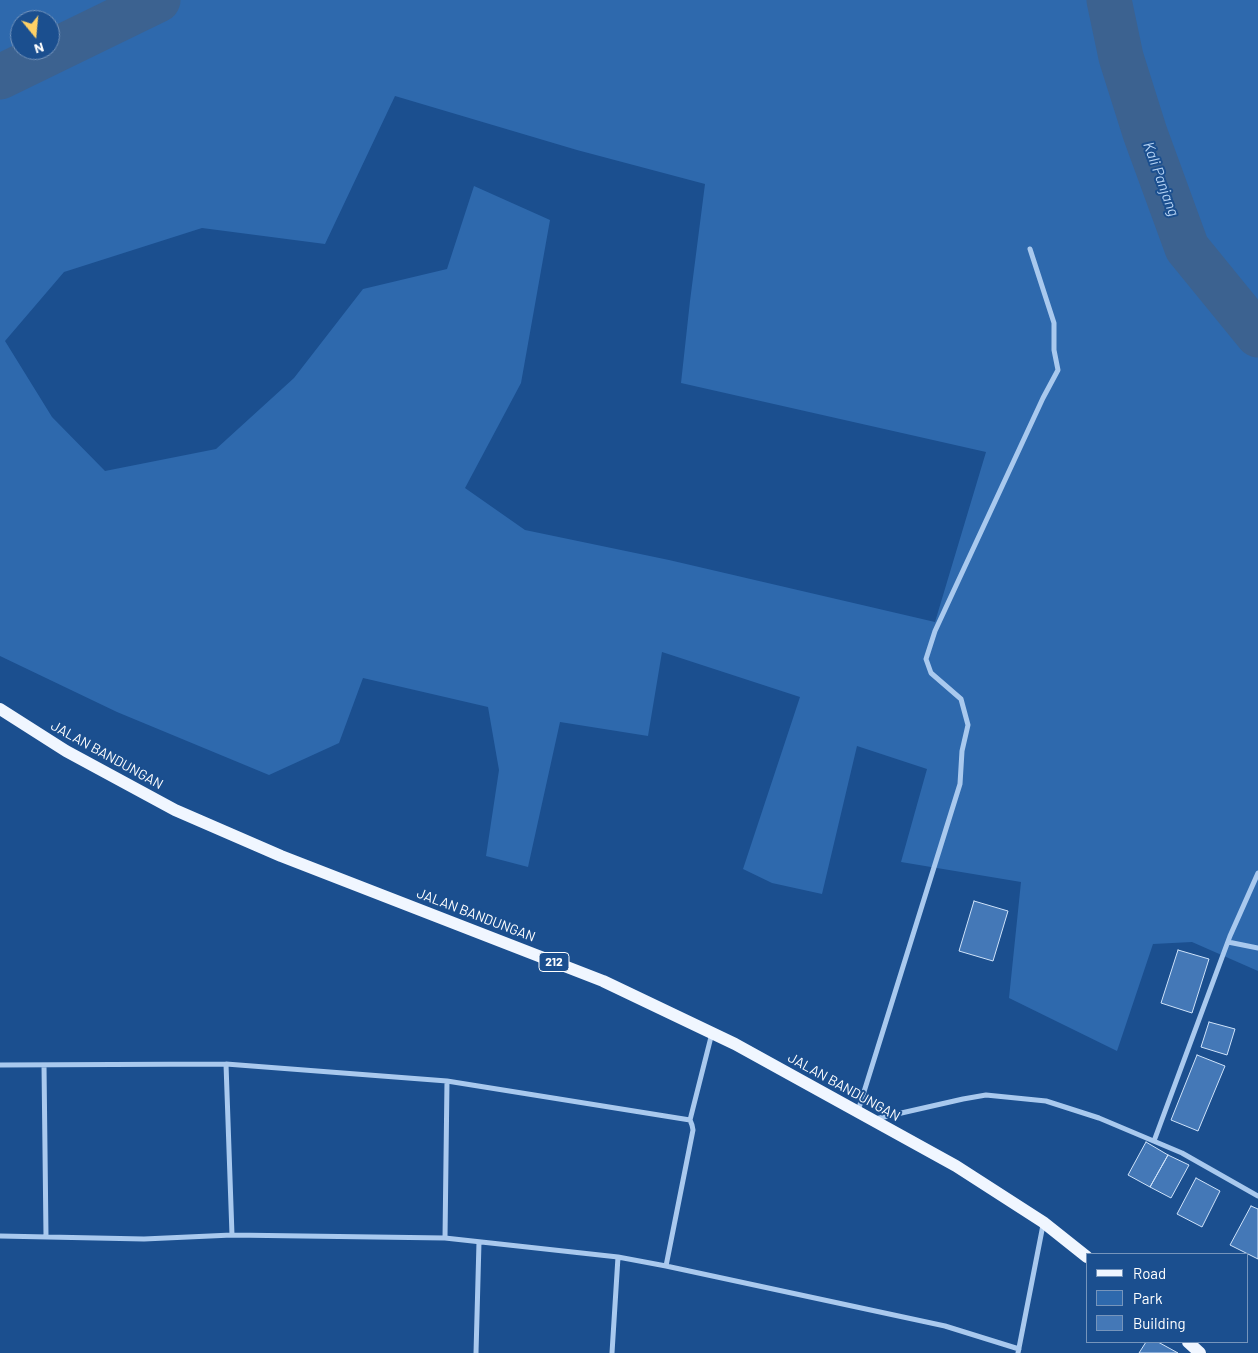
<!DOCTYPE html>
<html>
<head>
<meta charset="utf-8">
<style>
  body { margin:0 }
  #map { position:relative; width:1258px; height:1353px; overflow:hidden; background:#1b4f8f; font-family:Barlow,sans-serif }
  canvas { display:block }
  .legend { position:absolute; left:1086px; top:1253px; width:162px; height:90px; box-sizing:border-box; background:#1b4f8f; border:1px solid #7695bc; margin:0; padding:6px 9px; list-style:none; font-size:15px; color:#fff }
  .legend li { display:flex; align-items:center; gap:10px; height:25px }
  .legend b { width:25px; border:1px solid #7695bc }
  .north { position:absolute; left:10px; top:10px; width:50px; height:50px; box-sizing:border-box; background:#1b4f8f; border:1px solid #7695bc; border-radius:50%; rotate:163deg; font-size:14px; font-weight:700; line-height:20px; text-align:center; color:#fff }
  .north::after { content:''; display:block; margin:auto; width:18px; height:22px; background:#ffd166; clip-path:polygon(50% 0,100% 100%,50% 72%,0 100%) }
</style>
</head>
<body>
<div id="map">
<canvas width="1258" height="1353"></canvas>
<ul class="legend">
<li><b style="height:6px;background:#f0f6ff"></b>Road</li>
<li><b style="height:14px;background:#2e69ad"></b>Park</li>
<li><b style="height:14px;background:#4478b7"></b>Building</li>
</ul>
<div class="north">N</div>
</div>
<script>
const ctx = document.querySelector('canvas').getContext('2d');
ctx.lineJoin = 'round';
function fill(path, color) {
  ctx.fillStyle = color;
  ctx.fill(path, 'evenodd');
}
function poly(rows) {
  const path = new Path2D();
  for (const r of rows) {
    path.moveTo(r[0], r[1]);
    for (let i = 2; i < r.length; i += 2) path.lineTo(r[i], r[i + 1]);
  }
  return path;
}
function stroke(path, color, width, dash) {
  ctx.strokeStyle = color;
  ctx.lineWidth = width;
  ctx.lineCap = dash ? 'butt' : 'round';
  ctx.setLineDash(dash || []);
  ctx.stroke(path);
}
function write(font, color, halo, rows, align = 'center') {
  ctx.font = font + ' Barlow,sans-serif';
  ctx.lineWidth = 4;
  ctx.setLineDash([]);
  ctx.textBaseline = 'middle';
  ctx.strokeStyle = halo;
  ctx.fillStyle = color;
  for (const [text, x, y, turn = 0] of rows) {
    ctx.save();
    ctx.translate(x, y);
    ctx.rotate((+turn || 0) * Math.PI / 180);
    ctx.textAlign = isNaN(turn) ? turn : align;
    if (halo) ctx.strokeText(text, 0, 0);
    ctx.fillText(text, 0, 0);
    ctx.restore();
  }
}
const green = poly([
  [0,0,1258,0,1258,971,1192,942,1153,944,1117,1051,1009,998,1021,882,901,862,927,769,857,746,822,894,772,883,743,869,800,697,662,652,648,736,560,722,528,867,486,856,499,770,488,707,363,678,339,743,269,775,117,712,0,656],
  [20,20,50,20,50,50,20,50],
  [395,96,577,150,705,184,690,301,681,383,986,452,935,622,669,560,525,530,465,488,521,383,550,220,474,186,447,269,363,289,294,378,216,449,105,471,52,417,5,341,64,272,202,228,325,244]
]);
const river = poly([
  [1109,0,1121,57,1145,133,1187,248,1258,335],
  [0,77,158,0]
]);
const building = poly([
  [974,901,1008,911,993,961,959,951,974,901],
  [1178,950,1209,959,1192,1013,1161,1003,1178,950],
  [1209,1022,1235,1029,1227,1055,1201,1047,1209,1022],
  [1197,1055,1225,1066,1198,1131,1171,1120,1197,1055],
  [1146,1142,1168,1155,1150,1187,1128,1175,1146,1142],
  [1168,1155,1189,1165,1171,1198,1150,1187,1168,1155],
  [1196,1178,1220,1191,1202,1227,1177,1214,1196,1178],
  [1251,1206,1258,1209,1258,1259,1230,1245,1251,1206],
  [1146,1342,1158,1342,1178,1353,1139,1353,1146,1342]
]);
const minor = poly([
  [1228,942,1258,948],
  [226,1064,232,1235],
  [0,1065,226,1064,447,1081,690,1120,692,1125,693,1130,666,1266],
  [44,1065,46,1236],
  [858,1111,960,784,962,751,968,725,961,699,931,673,926,659,935,631,1043,398,1058,370,1054,350,1054,323,1030,249],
  [875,1119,963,1099,986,1095,1046,1101,1099,1118,1182,1153,1258,1196],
  [690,1120,712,1033],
  [1154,1141,1230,936,1258,873],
  [0,1236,144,1239,232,1235,445,1238,618,1257,666,1266,945,1326,1019,1349],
  [445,1238,447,1081],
  [476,1353,479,1242],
  [612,1353,618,1257],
  [1018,1353,1043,1225]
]);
const primary = poly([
  [0,709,66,751,175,810,281,856,603,981,735,1044,956,1166,1043,1222,1087,1257],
  [1188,1342,1200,1353]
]);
const shields = [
  [554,962,30]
];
const shieldNames = [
  ["212",554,962]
];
const streetNames = [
  ["JALAN BANDUNGAN",107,755,29],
  ["JALAN BANDUNGAN",476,915,21],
  ["JALAN BANDUNGAN",844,1087,29]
];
const waterNames = [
  ["Kali Panjang",1161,179,70]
];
fill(green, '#2e69ad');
stroke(river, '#3c6290', 45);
fill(building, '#4478b7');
stroke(building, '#cfe3fa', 1);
stroke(minor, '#a9c9ee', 5);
stroke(primary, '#f0f6ff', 12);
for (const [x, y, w] of shields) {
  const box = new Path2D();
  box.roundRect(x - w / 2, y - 9.5, w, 19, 4);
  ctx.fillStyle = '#1b4f8f';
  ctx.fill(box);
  stroke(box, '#fff', 1);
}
write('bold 12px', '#fff', null, shieldNames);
write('14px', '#fff', '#1b4f8f', streetNames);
write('italic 15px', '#b5d3f5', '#1b4f8f', waterNames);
</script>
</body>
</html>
